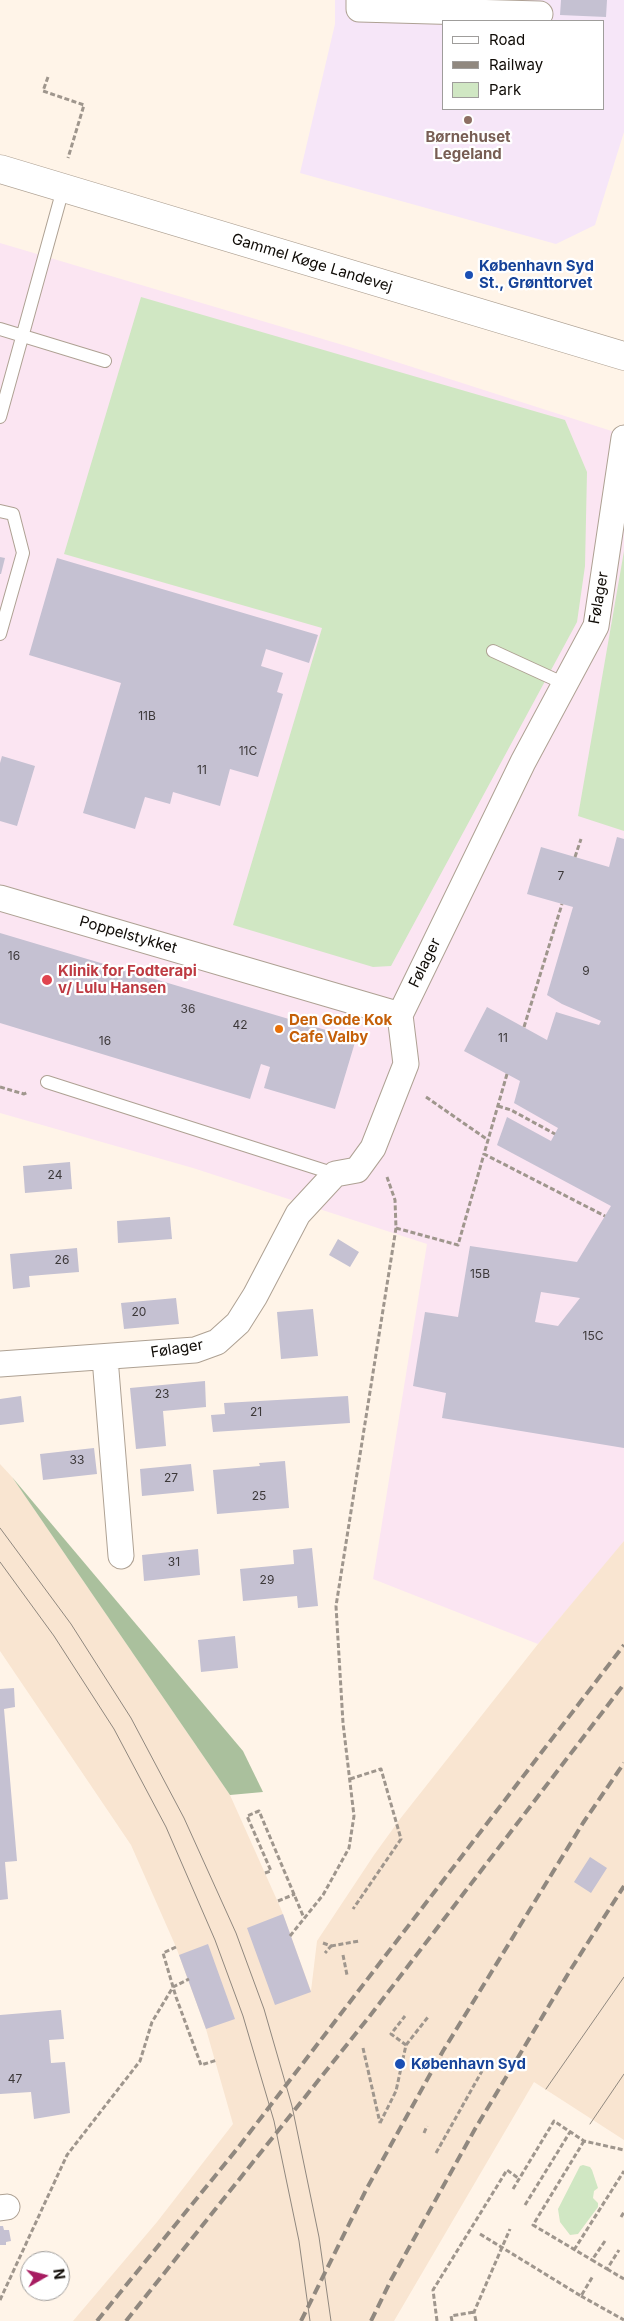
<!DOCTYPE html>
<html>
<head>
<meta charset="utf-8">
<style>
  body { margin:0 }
  #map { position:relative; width:624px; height:2321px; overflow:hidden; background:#fff4e8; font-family:Inter,sans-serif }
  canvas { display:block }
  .legend { position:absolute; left:442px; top:20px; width:162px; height:90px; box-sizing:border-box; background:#fff; border:1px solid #9f9d9b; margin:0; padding:6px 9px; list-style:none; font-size:15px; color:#0f0b06 }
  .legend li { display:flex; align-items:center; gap:10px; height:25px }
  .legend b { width:25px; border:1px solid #9f9d9b }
  .north { position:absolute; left:20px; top:2251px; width:50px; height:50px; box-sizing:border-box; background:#fff; border:1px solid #9f9d9b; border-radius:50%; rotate:82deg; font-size:14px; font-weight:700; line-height:20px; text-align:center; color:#0f0b06 }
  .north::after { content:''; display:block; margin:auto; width:18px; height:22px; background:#a71c61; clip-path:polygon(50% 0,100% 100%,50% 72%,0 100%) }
</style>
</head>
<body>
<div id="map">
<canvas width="624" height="2321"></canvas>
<ul class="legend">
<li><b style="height:6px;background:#fff"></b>Road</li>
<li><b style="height:6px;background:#90887f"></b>Railway</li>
<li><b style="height:14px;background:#d0e7c3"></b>Park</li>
</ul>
<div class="north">N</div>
</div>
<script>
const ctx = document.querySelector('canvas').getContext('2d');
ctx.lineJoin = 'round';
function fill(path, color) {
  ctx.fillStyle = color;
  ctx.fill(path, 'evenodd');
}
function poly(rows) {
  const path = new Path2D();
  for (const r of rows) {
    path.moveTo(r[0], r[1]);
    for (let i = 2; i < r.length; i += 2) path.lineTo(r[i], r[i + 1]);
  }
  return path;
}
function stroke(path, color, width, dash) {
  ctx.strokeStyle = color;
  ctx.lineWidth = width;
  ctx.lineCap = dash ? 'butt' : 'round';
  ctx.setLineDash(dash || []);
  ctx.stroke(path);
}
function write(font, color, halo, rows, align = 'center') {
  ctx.font = font + ' Inter,sans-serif';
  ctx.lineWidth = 4.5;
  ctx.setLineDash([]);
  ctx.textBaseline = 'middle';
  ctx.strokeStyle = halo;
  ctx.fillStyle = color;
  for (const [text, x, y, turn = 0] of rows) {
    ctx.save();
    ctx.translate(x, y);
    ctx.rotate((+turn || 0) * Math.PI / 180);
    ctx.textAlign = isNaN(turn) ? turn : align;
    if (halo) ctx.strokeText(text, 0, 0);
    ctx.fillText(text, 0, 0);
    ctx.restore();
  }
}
const commercial = poly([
  [0,243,353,348,624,435,624,1543,538,1644,373,1579,427,1244,193,1168,0,1113]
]);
const built = poly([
  [0,1464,12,1477,230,1795,281,1909,311,1991,317,1941,374,1855,400,1819,538,1644,624,1541,624,2140,534,2082,394,2321,73,2321,157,2222,233,2124,206,2029,176,1947,131,1845,0,1651]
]);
const education = poly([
  [335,0,624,0,624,132,595,225,556,244,300,173,335,24],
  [443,21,603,21,603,109,443,109]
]);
const green = poly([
  [141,297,565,420,587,472,585,566,577,622,391,966,373,967,233,925,322,628,64,554],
  [624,551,624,831,578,816],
  [583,2165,590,2167,592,2170,598,2188,594,2191,593,2198,598,2203,598,2207,578,2234,570,2235,560,2222,558,2209,580,2166]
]);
const forest = poly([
  [12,1477,243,1751,263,1792,230,1795]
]);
const building = poly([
  [561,0,607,0,606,17,560,15],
  [0,557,5,558,1,574,0,574],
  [57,558,318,635,309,663,266,649,261,666,283,673,277,692,283,694,258,777,230,769,220,806,173,792,170,804,145,797,135,829,83,813,121,683,29,655],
  [2,756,35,766,17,826,0,821,0,763],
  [617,837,624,839,624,1448,442,1418,446,1393,413,1386,425,1312,458,1317,470,1246,577,1262,611,1206,497,1145,507,1117,551,1141,558,1128,514,1103,520,1081,464,1051,487,1007,547,1040,556,1012,599,1025,601,1021,562,1004,547,995,573,907,527,894,541,847,609,867],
  [541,1292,580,1298,558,1326,535,1322],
  [0,933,356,1039,335,1109,264,1088,270,1067,261,1064,250,1099,0,1023],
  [70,1162,72,1189,25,1193,23,1166],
  [170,1217,172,1239,118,1243,117,1221],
  [338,1239,359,1252,350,1267,329,1255],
  [77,1248,79,1272,29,1276,30,1287,13,1289,10,1254],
  [176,1298,179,1324,124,1329,121,1303],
  [313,1309,318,1356,281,1359,277,1312],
  [205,1381,206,1407,163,1411,166,1446,136,1449,130,1388],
  [21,1396,24,1422,0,1425,0,1399],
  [348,1396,350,1423,213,1432,211,1415,225,1414,224,1403],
  [94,1448,97,1474,43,1480,40,1454],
  [285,1461,289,1508,217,1514,213,1470,260,1466,259,1463],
  [191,1464,194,1491,142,1496,140,1469],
  [312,1548,318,1606,298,1608,297,1596,243,1601,240,1569,294,1564,293,1550],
  [198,1549,200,1575,144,1581,142,1555],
  [235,1636,238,1668,201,1672,198,1640],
  [14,1688,15,1707,4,1709,17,1861,5,1862,8,1899,0,1900,0,1689],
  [590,1857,607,1868,591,1893,574,1882],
  [283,1914,311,1992,275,2005,247,1928],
  [208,1944,235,2019,206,2029,179,1955],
  [61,2010,64,2039,49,2040,51,2063,65,2062,70,2113,34,2119,31,2092,0,2094,0,2015],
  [0,2226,3,2226,4,2230,9,2230,11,2241,6,2242,6,2245,0,2245]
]);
const path = poly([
  [48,77,43,91,84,105,68,158],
  [575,857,581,839],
  [524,1027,562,904],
  [507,1074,484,1154,605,1216],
  [0,1087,24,1094,28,1092],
  [426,1097,488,1140],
  [498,1106,511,1110,555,1134],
  [396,1228,458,1245,484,1154],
  [350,1779,381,1769,401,1839,353,1909],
  [265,1873,271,1871,247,1816,259,1811,304,1918],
  [278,1901,295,1894],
  [290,1936,323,1895,349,1848,354,1816,343,1723,336,1606,396,1228,395,1200,387,1177],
  [323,1943,331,1946,325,1953],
  [176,1947,163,1953,176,1997,201,2065,217,2060],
  [343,1955,347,1975],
  [406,2045,428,2017],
  [363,2048,380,2123],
  [380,2123,396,2091,406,2045,391,2034,405,2016],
  [424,2133,427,2126],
  [584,2141,533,2225,592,2260],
  [436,2153,482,2071],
  [513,2189,554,2121,584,2141,624,2150],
  [525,2205,570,2132],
  [621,2217,624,2212],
  [480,2234,581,2296,593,2276],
  [605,2241,592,2260,607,2269,619,2250],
  [574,2250,624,2171],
  [607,2269,624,2279],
  [581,2296,624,2320],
  [0,2300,67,2155,140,2061,152,2022,173,1987,189,1979],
  [437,2321,433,2290,507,2170,518,2178],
  [452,2321,451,2316,474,2312],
  [476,2321,474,2312,510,2229]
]);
const lane = poly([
  [0,329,105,361],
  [0,417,63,189],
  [0,511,13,514,23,553,0,634],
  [493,651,565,684],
  [47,1082,335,1174]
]);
const street = poly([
  [359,0,359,9,540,14],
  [0,898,400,1015],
  [105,1358,121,1556],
  [0,1364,195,1350,217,1342,238,1323,255,1296,298,1214,335,1174,357,1170,373,1148,406,1064,400,1015,523,762,596,626,624,438],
  [0,2208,7,2207]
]);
const secondary = poly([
  [0,169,624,356]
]);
const tram = poly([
  [0,1528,71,1624,131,1718,184,1818,236,1933,264,2009,292,2106,319,2237,331,2321],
  [0,1562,54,1636,114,1729,166,1827,215,1940,243,2016,274,2121,299,2241,310,2321],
  [546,2089,624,1977],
  [590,2124,624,2074]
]);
const rail = poly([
  [97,2321,237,2149,624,1645],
  [126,2321,369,2017,624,1684],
  [301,2321,367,2188,443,2051,583,1823,624,1763],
  [371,2321,391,2280,475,2129,571,1969,624,1886]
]);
const pathBridge = poly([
  [331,1946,359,1941]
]);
const markers = [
  [468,120,5,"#8d6e63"],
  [469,275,5,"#1a4fb4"],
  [47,980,6,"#e0444e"],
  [279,1029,5,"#e8710a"],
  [400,2064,6,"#1a4fb4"]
];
const numberNames = [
  ["11B",147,716],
  ["11C",248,751],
  ["11",202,770],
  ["7",561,876],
  ["16",14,956],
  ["9",586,971],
  ["36",188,1009],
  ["42",240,1025],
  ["11",503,1038],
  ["16",105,1041],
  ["24",55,1175],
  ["26",62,1260],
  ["15B",480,1274],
  ["20",139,1312],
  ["15C",593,1336],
  ["23",162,1394],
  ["21",256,1412],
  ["33",77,1460],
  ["27",171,1478],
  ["25",259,1496],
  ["31",174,1562],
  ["29",267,1580],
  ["47",15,2079]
];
const educationNames = [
  ["Børnehuset",468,137],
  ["Legeland",468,154]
];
const streetNames = [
  ["Gammel Køge Landevej",312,263,17],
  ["Følager",599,598,-80],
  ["Poppelstykket",128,935,16],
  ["Følager",425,963,-64],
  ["Følager",177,1349,-9]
];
const transitNames = [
  ["København Syd",479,266],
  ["St., Grønttorvet",479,283],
  ["København Syd",411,2064]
];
const healthNames = [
  ["Klinik for Fodterapi",58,971],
  ["v/ Lulu Hansen",58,988]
];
const foodNames = [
  ["Den Gode Kok",289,1020],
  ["Cafe Valby",289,1037]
];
fill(commercial, '#fbe5f2');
fill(built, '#f9e5d1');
fill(education, '#f6e6f8');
fill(green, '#d0e7c3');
fill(forest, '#aac09d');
fill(building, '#c5c1d2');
stroke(lane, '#aea193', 14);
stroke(street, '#aea193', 27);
stroke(secondary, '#aea193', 29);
stroke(path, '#9f968d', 3, [5, 2.5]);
stroke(lane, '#fff', 12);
stroke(street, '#fff', 25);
stroke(secondary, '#fff', 28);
stroke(tram, '#90887f', 1);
stroke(rail, '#90887f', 4, [10, 5]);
stroke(pathBridge, '#9f968d', 3, [5, 2.5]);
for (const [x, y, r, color] of markers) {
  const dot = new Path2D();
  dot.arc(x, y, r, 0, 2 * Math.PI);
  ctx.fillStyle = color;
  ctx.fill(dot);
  stroke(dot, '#fff', 2);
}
write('12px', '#3c3839', null, numberNames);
write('bold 15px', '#785e54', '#fff', educationNames);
write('15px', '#0f0b06', '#fff', streetNames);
write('bold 15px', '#164399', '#fff', transitNames, 'left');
write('bold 15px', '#be3a42', '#fff', healthNames, 'left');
write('bold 15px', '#c56008', '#fff', foodNames, 'left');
</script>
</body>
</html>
